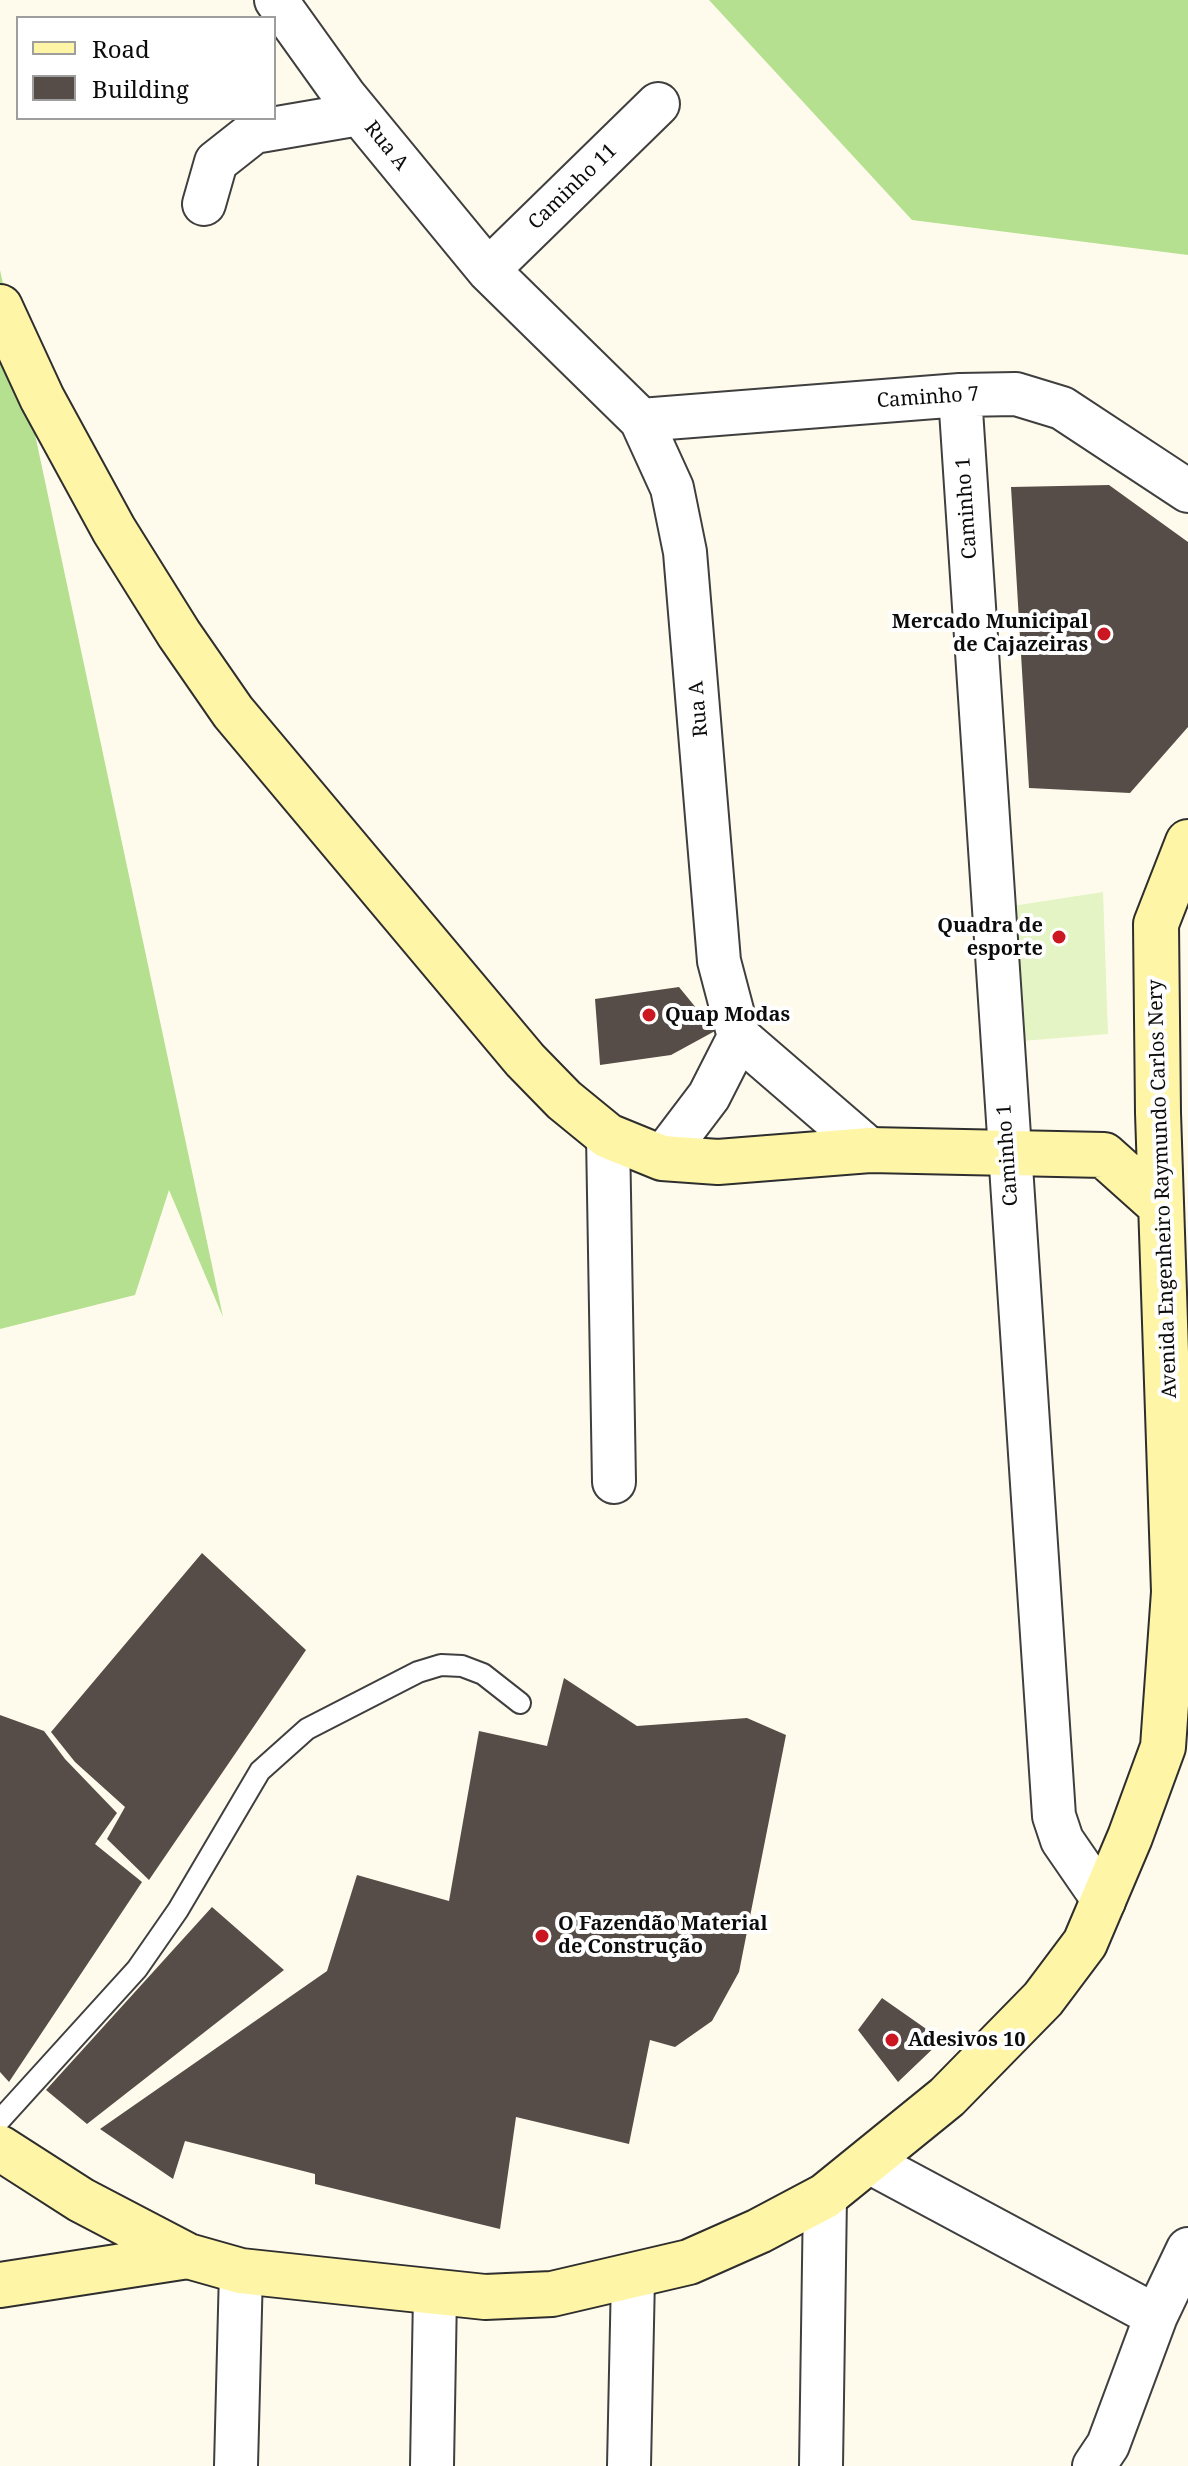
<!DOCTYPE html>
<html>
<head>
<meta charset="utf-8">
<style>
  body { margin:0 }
  #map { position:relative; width:1188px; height:2466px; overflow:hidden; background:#fffbec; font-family:"Noto Serif",serif }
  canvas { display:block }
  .legend { position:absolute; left:16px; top:16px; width:260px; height:104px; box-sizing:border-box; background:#fff; border:2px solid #9e9e9e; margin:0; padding:10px 14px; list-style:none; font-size:24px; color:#0c0c0c }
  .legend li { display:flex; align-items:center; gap:16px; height:40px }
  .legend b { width:40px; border:2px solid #9e9e9e }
</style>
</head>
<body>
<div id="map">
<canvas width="1188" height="2466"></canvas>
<ul class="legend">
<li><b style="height:10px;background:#fff5a7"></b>Road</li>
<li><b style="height:22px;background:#564d48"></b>Building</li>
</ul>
</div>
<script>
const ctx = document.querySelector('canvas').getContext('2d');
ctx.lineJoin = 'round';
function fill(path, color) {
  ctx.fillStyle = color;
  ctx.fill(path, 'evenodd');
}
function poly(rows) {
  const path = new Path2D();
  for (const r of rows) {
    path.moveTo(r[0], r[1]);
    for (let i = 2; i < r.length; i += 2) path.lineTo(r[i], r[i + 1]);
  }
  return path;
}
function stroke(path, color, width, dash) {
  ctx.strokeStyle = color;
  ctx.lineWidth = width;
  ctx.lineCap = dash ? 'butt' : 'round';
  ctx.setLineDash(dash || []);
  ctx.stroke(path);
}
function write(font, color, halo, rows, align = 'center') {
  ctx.font = font + ' "Noto Serif",serif';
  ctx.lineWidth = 8;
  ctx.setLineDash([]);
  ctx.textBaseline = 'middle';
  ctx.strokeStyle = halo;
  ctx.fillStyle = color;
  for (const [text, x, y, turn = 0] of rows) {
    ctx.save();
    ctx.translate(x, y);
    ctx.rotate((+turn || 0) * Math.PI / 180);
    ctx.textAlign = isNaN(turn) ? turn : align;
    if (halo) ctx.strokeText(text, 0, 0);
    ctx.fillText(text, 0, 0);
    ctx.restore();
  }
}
const forest = poly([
  [709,0,1188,0,1188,255,912,220],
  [0,270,223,1317,169,1190,135,1295,0,1329]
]);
const pitch = poly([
  [1103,892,1108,1034,1022,1041,1012,906]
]);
const building = poly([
  [1109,485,1188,542,1188,727,1130,793,1029,788,1011,487],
  [679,987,715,1031,671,1055,600,1065,595,999],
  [202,1553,306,1650,149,1880,107,1839,125,1807,75,1762,51,1732],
  [564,1678,637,1726,747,1718,786,1735,739,1972,712,2021,675,2047,650,2040,629,2144,516,2117,500,2229,315,2184,315,2174,185,2141,173,2179,100,2129,327,1971,357,1875,449,1901,479,1731,547,1746],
  [0,1715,44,1731,65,1759,117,1813,95,1844,142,1882,9,2082,0,2072],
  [212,1907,284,1970,87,2124,46,2090],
  [882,1998,942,2040,898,2082,858,2030]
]);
const lane = poly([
  [0,2120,137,1969,178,1910,260,1771,307,1729,418,1672,441,1665,462,1666,483,1674,520,1703]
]);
const street = poly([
  [276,0,344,95,488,270,641,420,672,488,685,552,719,961,739,1037,870,1150],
  [204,204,216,162,254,132,359,114],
  [488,270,658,104],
  [960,395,1054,1816,1062,1840,1104,1901],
  [641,420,960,395,1016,394,1062,408,1188,491],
  [608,1136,614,1482],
  [662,1158,709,1096,739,1037],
  [869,2162,1156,2316],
  [236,2466,241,2271],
  [432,2466,435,2294],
  [629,2466,633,2277],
  [821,2466,825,2196],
  [1094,2466,1108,2445,1156,2316,1188,2249]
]);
const secondary = poly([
  [0,307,42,398,114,530,179,634,233,712,525,1060,564,1100,608,1136,662,1158,718,1162,870,1150,1104,1155,1161,1206],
  [0,2148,81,2200,188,2256,241,2271,485,2297,552,2294,689,2262,759,2231,825,2196,947,2097,1043,1999,1085,1943,1130,1837,1163,1747,1174,1592,1158,1113,1156,924,1188,842],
  [0,2285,188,2256]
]);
const markers = [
  [1104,634,8,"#ca1721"],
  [1059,937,8,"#ca1721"],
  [649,1015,8,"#ca1721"],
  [542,1936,8,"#ca1721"],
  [892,2040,8,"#ca1721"]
];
const streetNames = [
  ["Rua A",386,146,51],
  ["Caminho 11",573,187,-44],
  ["Caminho 7",928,398,-4],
  ["Caminho 1",967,508,-94],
  ["Rua A",699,709,-95],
  ["Caminho 1",1008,1155,-94],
  ["Avenida Engenheiro Raymundo Carlos Nery",1163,1189,-92]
];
const poiNames = [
  ["Mercado Municipal",1088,622,"right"],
  ["de Cajazeiras",1088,645,"right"],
  ["Quadra de",1043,926,"right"],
  ["esporte",1043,949,"right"],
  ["Quap Modas",665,1015],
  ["O Fazendão Material",558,1924],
  ["de Construção",558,1947],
  ["Adesivos 10",908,2040]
];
fill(forest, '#b4e08f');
fill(pitch, '#e4f4c4');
fill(building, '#564d48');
stroke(lane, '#3f3f3f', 24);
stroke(street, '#3f3f3f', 46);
stroke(secondary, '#2e2e2e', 48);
stroke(lane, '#fff', 20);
stroke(street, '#fff', 42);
stroke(secondary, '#fff5a7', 44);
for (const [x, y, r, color] of markers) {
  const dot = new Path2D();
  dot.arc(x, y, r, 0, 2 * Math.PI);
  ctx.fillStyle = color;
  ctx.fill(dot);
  stroke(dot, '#fff', 3);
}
write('20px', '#0c0c0c', '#fff', streetNames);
write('bold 20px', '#0c0c0c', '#fff', poiNames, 'left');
</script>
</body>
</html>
